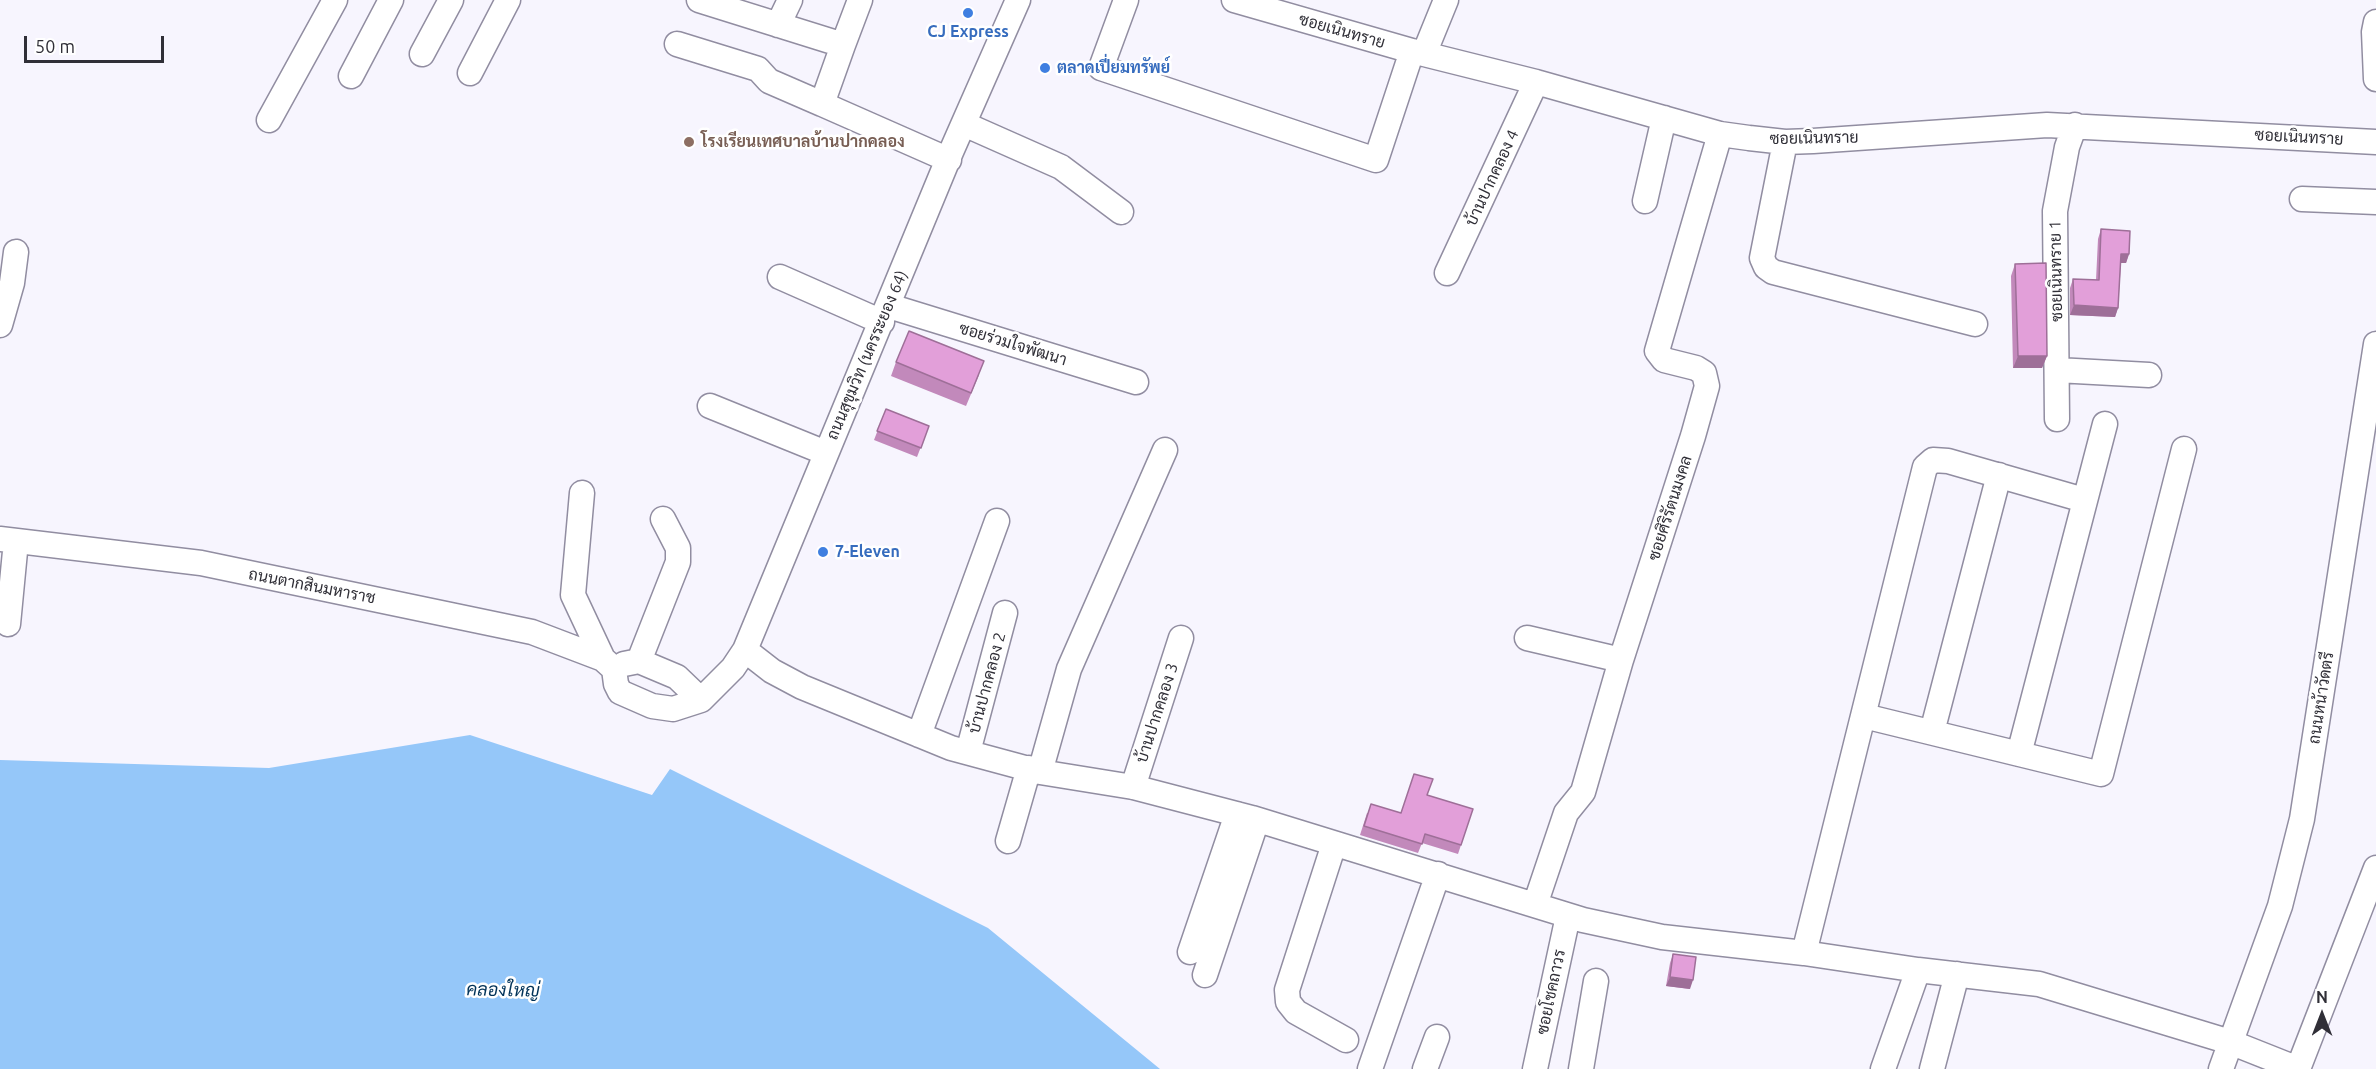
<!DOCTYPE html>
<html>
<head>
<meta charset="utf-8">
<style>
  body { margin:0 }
  #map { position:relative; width:2376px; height:1069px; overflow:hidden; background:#f7f5fe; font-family:Ubuntu,sans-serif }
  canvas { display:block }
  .north { position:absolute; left:2292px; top:985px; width:60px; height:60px; -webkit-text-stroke:4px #fff; paint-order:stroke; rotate:0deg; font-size:16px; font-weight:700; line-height:24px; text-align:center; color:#302f37 }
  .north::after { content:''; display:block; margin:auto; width:21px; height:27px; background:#302f37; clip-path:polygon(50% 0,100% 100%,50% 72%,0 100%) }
  .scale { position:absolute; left:24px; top:36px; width:140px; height:27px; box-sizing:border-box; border:3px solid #302f37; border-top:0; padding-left:8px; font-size:18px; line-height:21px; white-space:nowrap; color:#302f37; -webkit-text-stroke:4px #fff; paint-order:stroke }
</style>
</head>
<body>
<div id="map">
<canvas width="2376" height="1069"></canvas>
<div class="north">N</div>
<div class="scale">50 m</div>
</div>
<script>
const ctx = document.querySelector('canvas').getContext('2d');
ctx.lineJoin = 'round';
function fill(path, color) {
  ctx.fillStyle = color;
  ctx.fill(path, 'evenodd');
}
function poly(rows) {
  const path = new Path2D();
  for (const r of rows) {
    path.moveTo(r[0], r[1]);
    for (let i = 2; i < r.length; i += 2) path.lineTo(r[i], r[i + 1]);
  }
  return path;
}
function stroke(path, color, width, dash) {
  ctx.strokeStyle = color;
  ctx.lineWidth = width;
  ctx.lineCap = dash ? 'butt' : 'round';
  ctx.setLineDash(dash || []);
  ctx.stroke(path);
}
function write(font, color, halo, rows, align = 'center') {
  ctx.font = font + ' Ubuntu,Sarabun,sans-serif';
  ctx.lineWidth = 5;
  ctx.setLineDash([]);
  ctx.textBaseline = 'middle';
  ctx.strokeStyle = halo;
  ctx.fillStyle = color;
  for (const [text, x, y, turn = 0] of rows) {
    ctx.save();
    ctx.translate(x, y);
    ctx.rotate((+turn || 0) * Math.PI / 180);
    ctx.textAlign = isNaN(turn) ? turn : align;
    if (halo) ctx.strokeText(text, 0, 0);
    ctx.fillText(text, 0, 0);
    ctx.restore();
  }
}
const water = poly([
  [470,735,652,795,670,769,988,928,1160,1069,0,1069,0,760,269,768]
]);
const minor = poly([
  [699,0,843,45,822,104,949,160],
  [1126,0,1101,68,1376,160,1412,51],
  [1234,0,1412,51,1536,82,1720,134,1749,138,1785,142,1813,141,2047,125,2376,142],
  [2376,22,2374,32,2376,79],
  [778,25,790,0],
  [677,44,758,69,769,81,822,104],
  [843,45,860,0],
  [422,54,451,0],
  [1424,54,1446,0],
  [470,73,508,0],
  [351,76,391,0],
  [269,120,335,0],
  [964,124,1061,167,1121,212],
  [1785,142,1762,258,1766,267,1773,272,1975,324],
  [2302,199,2376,202],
  [1645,201,1664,118],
  [1447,273,1536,82],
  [780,277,882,322],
  [889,306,1136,382],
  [0,325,12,283,16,252],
  [2057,370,2149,375],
  [710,406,826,453],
  [2057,419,2055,211,2067,147,2075,125],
  [582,493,573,595,603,659],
  [0,539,201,563,532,632,603,659,614,669,616,684,620,692,652,706,673,709,701,700,733,668,745,650,951,152,1018,0],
  [8,624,16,541],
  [1527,638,1621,660],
  [745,650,772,671,802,687,951,748,1040,772,1133,787,1252,818,1583,920,1662,937,1804,953,1918,970,2039,984,2230,1042,2298,1069],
  [639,661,678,562,678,548,663,519],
  [624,664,639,661,677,677,701,700],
  [1864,716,2101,774,2184,449],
  [1932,732,1999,475],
  [919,735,997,521],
  [968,752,1005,613],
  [2019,754,2105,424],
  [1040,772,1069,669,1165,450],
  [1133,787,1181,638],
  [1008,841,1029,768],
  [1334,844,1287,990,1288,1002,1296,1012,1346,1040],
  [1535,905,1566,813,1583,792,1621,660,1693,436,1707,386,1704,373,1696,368,1664,360,1657,351,1720,134],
  [1190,952,1237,814],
  [1804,953,1925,467,1933,460,1948,461,2084,500],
  [1205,975,1257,820],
  [1370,1069,1438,874],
  [1425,1069,1437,1037],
  [1535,1069,1568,916],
  [1581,1069,1596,981],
  [1883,1069,1918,970],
  [1932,1069,1957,974],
  [2221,1069,2280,906,2302,819,2376,344],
  [2298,1069,2376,868]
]);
const wall = poly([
  [2101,229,2129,254,2126,263,2121,263,2118,308,2115,317,2070,315,2070,288,2073,279,2096,280,2098,239],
  [2015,264,2047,356,2042,368,2013,368,2011,276],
  [896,362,979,375,966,406,891,376],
  [886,409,929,426,917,457,874,440],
  [1414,774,1461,845,1458,854,1422,843,1418,853,1360,835,1367,813,1401,813],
  [1673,954,1690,989,1666,986,1670,963]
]);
const shadedWall = poly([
  [2121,254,2129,254,2126,263,2118,263],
  [2074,305,2118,308,2115,317,2070,315],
  [2018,356,2047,356,2042,368,2013,368],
  [1670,977,1693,980,1690,989,1666,986]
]);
const building = poly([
  [2101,229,2130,231,2129,254,2121,254,2118,308,2074,305,2073,279,2099,280,2101,229],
  [2046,263,2047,356,2018,356,2015,264,2046,263],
  [909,331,984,361,971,393,896,362,909,331],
  [886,409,929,426,921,448,877,431,886,409],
  [1414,774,1433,779,1427,795,1473,809,1461,845,1425,834,1422,844,1364,826,1371,804,1401,813,1414,774],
  [1673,954,1696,957,1693,980,1670,977,1673,954]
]);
const markers = [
  [968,13,6,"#3f7fe0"],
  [1045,68,6,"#3f7fe0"],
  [689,142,6,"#8d6e63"],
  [823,552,6,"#3f7fe0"]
];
const streetNames = [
  ["ซอยเนินทราย",1342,31,16],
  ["ซอยเนินทราย",2299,137,3],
  ["ซอยเนินทราย",1814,138,-1],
  ["บ้านปากคลอง 4",1492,178,-65],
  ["ซอยเนินทราย 1",2056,271,-91],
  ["ซอยร่วมใจพัฒนา",1013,344,17],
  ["ถนนสุขุมวิท (นครระยอง 64)",867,355,-67],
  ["ซอยศิริรัตนมงคล",1670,508,-72],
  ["ถนนตากสินมหาราช",312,586,11],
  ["บ้านปากคลอง 2",987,683,-75],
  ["ถนนหน้าวัดตรี",2321,698,-81],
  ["บ้านปากคลอง 3",1157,713,-72],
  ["ซอยโชคถาวร",1551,992,-78]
];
const shopNames = [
  ["CJ Express",968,32,"center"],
  ["ตลาดเปี่ยมทรัพย์",1057,68],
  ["7-Eleven",835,552]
];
const educationNames = [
  ["โรงเรียนเทศบาลบ้านปากคลอง",701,142]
];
const waterNames = [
  ["คลองใหญ่",503,990,1]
];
fill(water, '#95c7f9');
stroke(minor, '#918da1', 27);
stroke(minor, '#fff', 24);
fill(wall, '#c289bb');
fill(shadedWall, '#9e6f98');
fill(building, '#e29fd9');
stroke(building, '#9e6f98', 1.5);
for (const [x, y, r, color] of markers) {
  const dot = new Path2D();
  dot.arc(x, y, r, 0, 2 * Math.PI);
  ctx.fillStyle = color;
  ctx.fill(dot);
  stroke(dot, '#fff', 2);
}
write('16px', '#302f37', '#fff', streetNames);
write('bold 16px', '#366cbe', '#fff', shopNames, 'left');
write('bold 16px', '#785e54', '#fff', educationNames, 'left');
write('italic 18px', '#003258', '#fff', waterNames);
</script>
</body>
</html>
